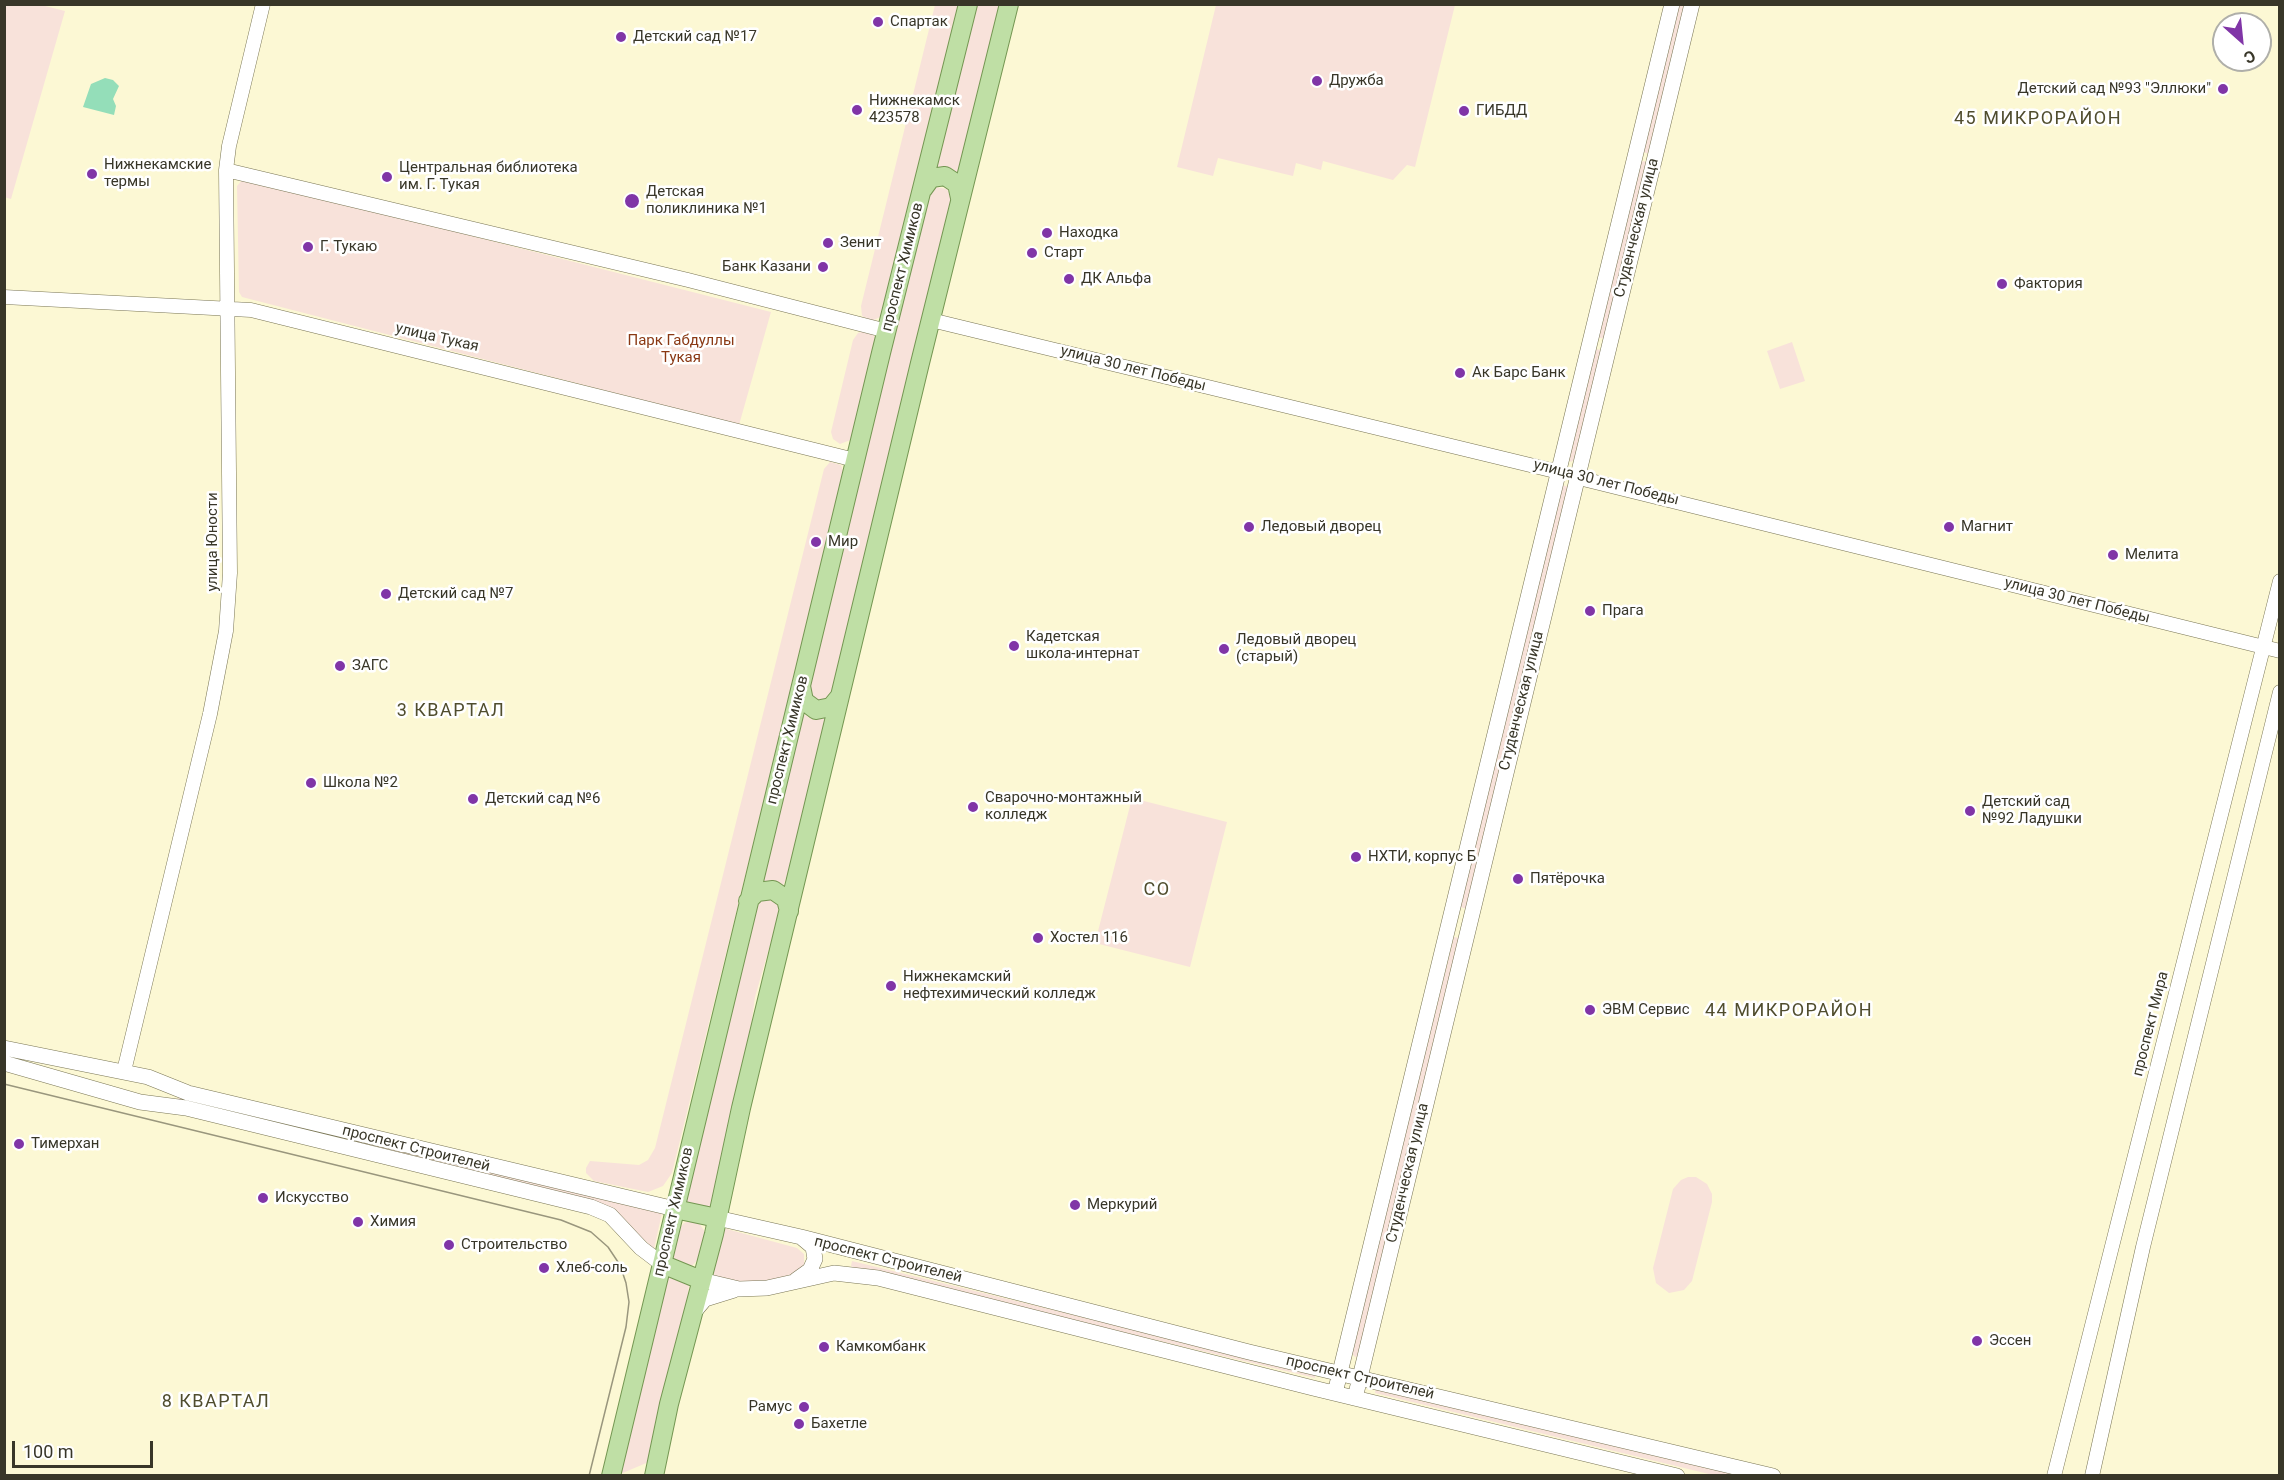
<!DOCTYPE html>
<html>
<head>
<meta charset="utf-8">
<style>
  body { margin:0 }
  #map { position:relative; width:2284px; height:1480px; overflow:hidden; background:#fcf8d4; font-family:Roboto,sans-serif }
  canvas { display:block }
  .frame { position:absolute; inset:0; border:6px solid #383628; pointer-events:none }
  .north { position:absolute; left:2212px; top:12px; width:60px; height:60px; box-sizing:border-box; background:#fff; border:2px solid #afafa9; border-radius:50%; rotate:153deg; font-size:16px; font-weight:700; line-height:24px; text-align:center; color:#383628 }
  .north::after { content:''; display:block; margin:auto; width:21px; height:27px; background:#8035a7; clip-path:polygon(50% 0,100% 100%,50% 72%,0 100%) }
  .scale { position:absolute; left:12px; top:1441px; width:141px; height:27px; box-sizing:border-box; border:3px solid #383628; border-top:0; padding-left:8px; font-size:18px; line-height:21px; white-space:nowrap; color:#383628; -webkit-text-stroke:4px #fff; paint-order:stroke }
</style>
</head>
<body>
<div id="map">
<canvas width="2284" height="1480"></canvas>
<div class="frame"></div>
<div class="north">С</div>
<div class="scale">100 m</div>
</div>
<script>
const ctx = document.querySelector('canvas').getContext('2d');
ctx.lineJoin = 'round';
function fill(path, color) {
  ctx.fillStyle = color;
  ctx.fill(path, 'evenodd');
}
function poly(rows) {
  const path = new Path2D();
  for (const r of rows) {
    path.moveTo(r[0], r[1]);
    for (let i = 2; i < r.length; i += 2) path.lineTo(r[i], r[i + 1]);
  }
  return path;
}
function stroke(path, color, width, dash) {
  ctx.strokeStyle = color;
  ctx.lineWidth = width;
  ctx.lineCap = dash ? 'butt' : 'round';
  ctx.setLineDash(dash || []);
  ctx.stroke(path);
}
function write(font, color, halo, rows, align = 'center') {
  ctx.font = font + ' Roboto,sans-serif';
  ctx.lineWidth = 5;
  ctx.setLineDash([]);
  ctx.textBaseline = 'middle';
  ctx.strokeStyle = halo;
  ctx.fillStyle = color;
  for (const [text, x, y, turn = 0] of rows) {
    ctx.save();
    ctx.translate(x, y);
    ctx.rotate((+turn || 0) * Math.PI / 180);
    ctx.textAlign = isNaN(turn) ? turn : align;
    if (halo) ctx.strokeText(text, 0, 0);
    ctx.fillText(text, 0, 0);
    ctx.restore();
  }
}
const green = poly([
  [4,5,41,5,65,11,11,199,4,197],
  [935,5,960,5,882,316,872,321,862,316,861,306],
  [976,5,999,5,958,173,948,167,936,168],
  [1216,5,1455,5,1415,167,1407,165,1393,180,1323,161,1321,170,1296,163,1293,176,1218,158,1213,176,1177,167],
  [1678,5,1685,5,1649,154,1643,152],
  [1644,161,1647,163,1605,339,1597,337,1641,162],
  [244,178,771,312,739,425,242,297,239,292,237,186],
  [935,187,947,189,952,197,833,695,825,704,808,694,927,196],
  [865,331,872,333,876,339,853,439,840,444,833,439,831,432,853,340,858,333],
  [1792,342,1805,381,1780,389,1767,351],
  [1595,349,1602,350,1575,459,1571,462,1569,460],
  [830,462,841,465,844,474,672,1173,663,1186,648,1192,594,1181,586,1173,586,1168,590,1161,639,1165,648,1160,655,1148,824,469],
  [1562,485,1569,487,1467,909,1460,907],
  [800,712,813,720,825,718,796,851,783,886,776,882,762,882],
  [1132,798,1227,822,1190,967,1095,943],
  [770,900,778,905,779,914,755,997,749,1041,711,1210,684,1202,756,909,761,901],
  [1454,937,1460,938,1358,1356,1355,1357,1351,1352],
  [179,1095,662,1213,654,1249,613,1211,177,1100],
  [1688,1177,1696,1177,1707,1184,1712,1194,1712,1202,1692,1281,1684,1290,1669,1293,1656,1283,1653,1268,1673,1189,1681,1180],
  [690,1221,699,1223,705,1232,700,1257,691,1267,673,1259,672,1256,678,1230,684,1223],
  [723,1228,797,1248,804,1254,804,1266,793,1274,766,1282,743,1283,710,1276],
  [852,1261,1316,1374,1315,1378,854,1268,851,1266],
  [666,1277,689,1283,687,1306,651,1461,618,1475],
  [1376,1386,1741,1475,1713,1475,1375,1393]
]);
const water = poly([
  [105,78,113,80,119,86,113,99,116,106,114,115,83,107,91,84]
]);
const tertiary = poly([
  [226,170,688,280,887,331],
  [4,297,251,310,855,460],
  [931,320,1559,472],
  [1579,478,2280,651],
  [124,1071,210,714,226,631,230,573,226,170,229,146,263,4],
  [2054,1476,2280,581],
  [2092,1476,2143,1247,2280,692]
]);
const secondary = poly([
  [4,1048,148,1077,188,1093,675,1209],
  [4,1063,140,1102,186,1108,591,1207,610,1215,641,1248,662,1264],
  [717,1218,801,1237,1249,1352,1773,1476],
  [701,1280,739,1289,767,1288,834,1273,878,1278,1313,1388,1677,1476],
  [796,1280,810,1270,815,1259,813,1247,801,1237],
  [694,1312,705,1299,734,1290],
  [1335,1393,1672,4],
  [1355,1398,1692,4]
]);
const primary = poly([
  [923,189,931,178,945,176,957,184,960,198],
  [801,686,804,701,816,710,831,707,840,696],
  [748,901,757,892,773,890,786,899,789,911],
  [675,1209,717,1218],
  [662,1264,701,1280],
  [611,1476,881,353,968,4],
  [654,1476,669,1404,714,1234,741,1108,920,363,1009,4]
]);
const tram = poly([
  [4,1084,561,1220,591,1232,608,1247,620,1265,626,1283,629,1302,626,1327,589,1476]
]);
const markers = [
  [878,22,6,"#8035a7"],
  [621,37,6,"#8035a7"],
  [1317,81,6,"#8035a7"],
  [2223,89,6,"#8035a7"],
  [857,110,6,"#8035a7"],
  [1464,111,6,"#8035a7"],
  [92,174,6,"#8035a7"],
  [387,177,6,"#8035a7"],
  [632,201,8,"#8035a7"],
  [1047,233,6,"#8035a7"],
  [828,243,6,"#8035a7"],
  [308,247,6,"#8035a7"],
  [1032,253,6,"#8035a7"],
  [823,267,6,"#8035a7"],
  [1069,279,6,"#8035a7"],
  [2002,284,6,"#8035a7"],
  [1460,373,6,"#8035a7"],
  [1249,527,6,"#8035a7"],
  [1949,527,6,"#8035a7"],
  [816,542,6,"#8035a7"],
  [2113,555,6,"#8035a7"],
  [386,594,6,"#8035a7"],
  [1590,611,6,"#8035a7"],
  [1014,646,6,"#8035a7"],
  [1224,649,6,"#8035a7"],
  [340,666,6,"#8035a7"],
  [311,783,6,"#8035a7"],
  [473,799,6,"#8035a7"],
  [973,807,6,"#8035a7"],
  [1970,811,6,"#8035a7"],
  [1356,857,6,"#8035a7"],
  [1518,879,6,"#8035a7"],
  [1038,938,6,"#8035a7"],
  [891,986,6,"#8035a7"],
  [1590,1010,6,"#8035a7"],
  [19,1144,6,"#8035a7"],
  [263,1198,6,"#8035a7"],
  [1075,1205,6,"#8035a7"],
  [358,1222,6,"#8035a7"],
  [449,1245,6,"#8035a7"],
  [544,1268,6,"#8035a7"],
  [1977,1341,6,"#8035a7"],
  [824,1347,6,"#8035a7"],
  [804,1407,6,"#8035a7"],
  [799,1424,6,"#8035a7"]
];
const poiNames = [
  ["Спартак",890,22],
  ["Детский сад №17",633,37],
  ["Дружба",1329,81],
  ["Детский сад №93 \"Эллюки\"",2211,89,"right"],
  ["Нижнекамск",869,101],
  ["423578",869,118],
  ["ГИБДД",1476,111],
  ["Нижнекамские",104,165],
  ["термы",104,182],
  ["Центральная библиотека",399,168],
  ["им. Г. Тукая",399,185],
  ["Детская",646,192],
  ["поликлиника №1",646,209],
  ["Находка",1059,233],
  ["Зенит",840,243],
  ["Г. Тукаю",320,247],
  ["Старт",1044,253],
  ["Банк Казани",811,267,"right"],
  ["ДК Альфа",1081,279],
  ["Фактория",2014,284],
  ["Ак Барс Банк",1472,373],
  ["Ледовый дворец",1261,527],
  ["Магнит",1961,527],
  ["Мир",828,542],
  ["Мелита",2125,555],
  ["Детский сад №7",398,594],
  ["Прага",1602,611],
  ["Кадетская",1026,637],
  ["школа-интернат",1026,654],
  ["Ледовый дворец",1236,640],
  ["(старый)",1236,657],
  ["ЗАГС",352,666],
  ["Школа №2",323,783],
  ["Сварочно-монтажный",985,798],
  ["колледж",985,815],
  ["Детский сад №6",485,799],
  ["Детский сад",1982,802],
  ["№92 Ладушки",1982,819],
  ["НХТИ, корпус Б",1368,857],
  ["Пятёрочка",1530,879],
  ["Хостел 116",1050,938],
  ["Нижнекамский",903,977],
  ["нефтехимический колледж",903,994],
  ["ЭВМ Сервис",1602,1010],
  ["Тимерхан",31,1144],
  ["Искусство",275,1198],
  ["Меркурий",1087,1205],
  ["Химия",370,1222],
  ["Строительство",461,1245],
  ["Хлеб-соль",556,1268],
  ["Эссен",1989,1341],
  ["Камкомбанк",836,1347],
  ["Рамус",792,1407,"right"],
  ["Бахетле",811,1424]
];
const streetNames = [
  ["Студенческая улица",1637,228,-76],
  ["проспект Химиков",903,267,-76],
  ["улица Тукая",437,338,13],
  ["улица 30 лет Победы",1133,369,14],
  ["улица 30 лет Победы",1606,483,14],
  ["улица Юности",213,542,-90],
  ["улица 30 лет Победы",2077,601,14],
  ["Студенческая улица",1522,701,-76],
  ["проспект Химиков",788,740,-76],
  ["проспект Мира",2151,1024,-76],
  ["проспект Строителей",416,1149,14],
  ["Студенческая улица",1408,1173,-77],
  ["проспект Химиков",674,1212,-77],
  ["проспект Строителей",888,1260,14],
  ["проспект Строителей",1360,1378,13]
];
const parkNames = [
  ["Парк Габдуллы",681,341],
  ["Тукая",681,358]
];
const quarterNames = [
  ["45 МИКРОРАЙОН",2038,119],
  ["3 КВАРТАЛ",451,711],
  ["СО",1157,890],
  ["44 МИКРОРАЙОН",1789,1011],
  ["8 КВАРТАЛ",216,1402]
];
fill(green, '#f8e2da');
fill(water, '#94deb9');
stroke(tertiary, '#7a7655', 15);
stroke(secondary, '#7a7655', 16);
stroke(primary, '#749652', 20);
stroke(tertiary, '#fff', 14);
stroke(secondary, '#fff', 15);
stroke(primary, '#bfdfa5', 18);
stroke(tram, '#99967d', 1.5);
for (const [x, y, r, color] of markers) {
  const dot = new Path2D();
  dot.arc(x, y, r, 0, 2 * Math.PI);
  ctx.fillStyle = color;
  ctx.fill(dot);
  stroke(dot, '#fff', 2);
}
write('15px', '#383628', '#fff', poiNames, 'left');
write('15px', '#383628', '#fff', streetNames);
write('15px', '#8a3914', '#fff', parkNames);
ctx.letterSpacing = '1.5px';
write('18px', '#504d2e', '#fff', quarterNames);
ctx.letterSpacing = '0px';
</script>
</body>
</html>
